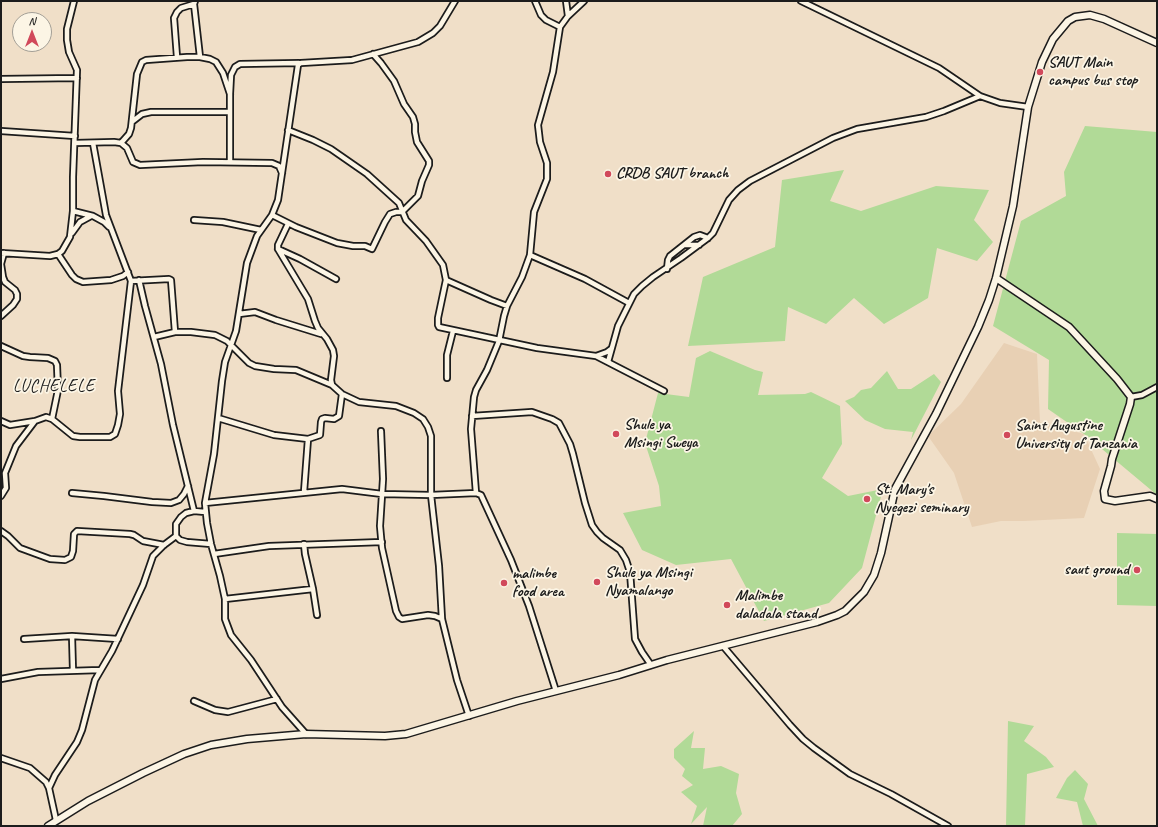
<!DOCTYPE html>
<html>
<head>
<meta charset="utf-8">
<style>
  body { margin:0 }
  #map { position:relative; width:1158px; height:827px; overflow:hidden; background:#f0dfc8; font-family:Caveat,sans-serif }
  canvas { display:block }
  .frame { position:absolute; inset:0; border:2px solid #1c1c1c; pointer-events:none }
  .north { position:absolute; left:12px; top:12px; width:40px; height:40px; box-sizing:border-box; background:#fcf5e5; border:1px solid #a29e95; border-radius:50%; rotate:0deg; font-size:11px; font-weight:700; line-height:16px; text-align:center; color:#1c1c1c }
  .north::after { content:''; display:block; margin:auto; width:14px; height:18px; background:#d1495b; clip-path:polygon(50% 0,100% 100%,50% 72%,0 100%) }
</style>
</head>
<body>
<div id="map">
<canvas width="1158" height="827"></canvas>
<div class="frame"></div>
<div class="north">N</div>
</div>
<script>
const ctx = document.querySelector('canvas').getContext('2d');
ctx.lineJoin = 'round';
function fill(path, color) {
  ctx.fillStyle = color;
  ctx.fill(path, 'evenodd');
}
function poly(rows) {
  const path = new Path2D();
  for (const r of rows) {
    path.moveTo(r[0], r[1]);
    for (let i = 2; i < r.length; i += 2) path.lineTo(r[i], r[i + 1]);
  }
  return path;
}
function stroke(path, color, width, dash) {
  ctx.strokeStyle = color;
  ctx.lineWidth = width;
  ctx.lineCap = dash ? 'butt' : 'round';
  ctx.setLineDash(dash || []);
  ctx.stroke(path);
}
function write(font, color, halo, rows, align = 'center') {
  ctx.font = font + ' Caveat,sans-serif';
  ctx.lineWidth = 3.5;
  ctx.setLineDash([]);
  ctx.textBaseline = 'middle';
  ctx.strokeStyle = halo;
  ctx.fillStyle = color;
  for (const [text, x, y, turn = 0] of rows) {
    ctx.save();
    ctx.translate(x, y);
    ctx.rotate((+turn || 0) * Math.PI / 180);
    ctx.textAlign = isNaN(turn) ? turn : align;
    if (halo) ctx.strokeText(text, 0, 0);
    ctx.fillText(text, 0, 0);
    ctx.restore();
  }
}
const built = poly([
  [1004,343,1037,354,1040,422,1084,434,1100,469,1084,518,1024,521,1001,521,972,527,954,473,928,436,961,404]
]);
const green = poly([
  [1085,126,1157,132,1157,495,1084,434,1048,409,1049,360,993,326,1021,221,1066,196,1064,172],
  [844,170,830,201,861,211,936,186,989,190,974,220,993,242,977,261,937,248,928,298,884,324,854,298,826,324,788,307,785,341,688,346,703,277,775,247,782,180],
  [710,351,755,370,763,372,758,395,805,394,811,392,840,406,842,444,822,478,848,496,883,489,862,568,829,603,764,621,731,559,676,565,642,550,623,513,661,506,659,486,645,443,658,393,689,397,696,358],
  [887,371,898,389,911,389,934,374,941,382,911,440,913,432,885,429,865,420,845,401,854,397,861,390,871,388],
  [1117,533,1157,534,1157,606,1117,605],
  [1008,721,1034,726,1024,741,1046,757,1054,767,1027,774,1025,826,1006,826],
  [694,731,691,748,705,748,703,769,721,766,739,774,736,793,742,814,732,826,703,826,707,807,691,824,697,806,681,792,693,785,682,776,685,769,674,758,674,749],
  [1075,770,1088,784,1084,799,1098,826,1083,826,1077,802,1056,798,1067,778]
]);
const street = poly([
  [535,1,541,15,546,20,560,27],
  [566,1,568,16],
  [801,1,939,68,980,96,1000,103,1028,107],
  [194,4,200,57],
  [177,57,174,18,177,12,181,8,194,4,195,1],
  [1,79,77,78],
  [133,121,142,114,151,112,230,112],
  [288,130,313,140,331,149,367,174,399,203,406,220,426,241,443,265,446,280,438,318,438,325,439,327,537,348,596,356,664,391],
  [1,131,75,136],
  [75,143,114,142,121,143,127,148,133,162,140,165,203,162,272,163,279,166,282,173],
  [121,143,129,134,131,128,137,74,142,62,146,60,187,57,200,57,210,59,216,62,223,73,230,94],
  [230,162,230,94,231,75,235,67,240,64,299,63],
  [73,211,93,216,104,222,109,227],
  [272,215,296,227,337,243,353,246,365,246,372,249,385,222,390,214,396,212,402,212,418,196,422,181,429,165,429,161,417,142,415,132,415,124,413,117,404,104,394,81,381,63,373,54],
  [194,220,223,222,261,230],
  [288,224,278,245,278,249,308,299,315,321,318,328,327,339,333,350,334,356,331,380,332,385,342,394,359,402,396,406,414,413,423,419,428,427,431,436,431,495,439,566,442,619,457,680,469,716],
  [72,233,80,222,91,216],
  [684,245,699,245],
  [278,249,300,259,336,279],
  [1,253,50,256,58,254,62,251,70,237,73,211,73,177,77,70,69,52,67,40,67,29,74,1],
  [58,254,72,275,76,279,83,282,111,280,123,276,128,272],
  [530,255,585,279,629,303],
  [667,269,668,260,670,256,694,237,700,235,708,238],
  [139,280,145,306,161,364,173,425,194,511],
  [446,280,491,300,507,306],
  [131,281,169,279,171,280,175,332],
  [239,314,255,312,276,320,321,334],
  [1,316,13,305,17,299,17,294,15,290,5,282,3,277,1,264,4,253],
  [154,337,175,332,191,332,215,335,227,341,249,363,255,366,274,369,296,370,332,385],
  [1,346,23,356,30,357,48,358,55,361,57,365,58,390,52,419],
  [596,356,607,352,611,349],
  [608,362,618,326,634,294,642,286,653,277,681,258,708,238,713,233,729,200,738,190,750,181,833,138,857,129,926,117,944,111,980,96],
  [447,378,447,355,453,331],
  [1131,397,1142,395,1157,387],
  [472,416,532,412,552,419,559,423,570,444,573,454,585,503,592,525,597,532,603,538,620,550,626,560,630,572,635,639,642,652,651,665],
  [218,418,274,435,308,439,320,435,321,422,322,419,325,418,334,419,339,416,342,394],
  [1,421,10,425,35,421],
  [381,431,383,479,380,526,382,548,396,611,399,617,402,619,428,615,435,616,442,619],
  [304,492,308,439],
  [72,493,104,496,152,502,171,503,179,500,184,494,188,486],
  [476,493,471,429,474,397,476,390,487,370,499,341,504,316,507,306,522,277,530,255,534,212,547,179,547,163,540,142,538,125,553,72,560,27,568,16,584,1],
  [1,496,6,488,5,473,16,446,35,421,46,417,52,419,73,436,80,437,110,437,115,434,118,425,120,414,118,391,131,281,106,215,93,143],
  [205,503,342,489,382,494,431,495,476,493,481,495,511,560,529,606,556,691],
  [205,512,194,511,186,513,181,517,176,524,176,536,180,540,187,542,211,544],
  [1,531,8,536,20,548,50,559,65,560,71,557,73,551,74,534,77,531,130,534,134,535,143,541,164,545],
  [304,544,305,554,313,589,317,615],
  [214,554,269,546,382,542],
  [225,599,313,589],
  [72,636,73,671],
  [24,639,72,636,118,639],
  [723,646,790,725,803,739,814,748,850,774,891,794,948,826],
  [1,679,38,672,100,670],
  [194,701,215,710,228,712,277,699],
  [306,734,282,707,251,660,231,635,225,619,225,599,220,576,211,544,207,523,205,503,214,454,222,381,225,362,236,331,247,263,257,236,272,215,278,200,298,65,301,63,352,60,418,42,433,33,440,26,455,1],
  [1,758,30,768,46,782,49,788,56,820],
  [49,788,55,775,77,742,82,730,95,680,112,651,143,585,153,556,164,545,176,536]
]);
const secondary = poly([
  [996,278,1069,327,1117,379,1131,397,1130,404,1112,459,1111,466,1104,491,1105,499,1115,501,1150,496,1157,499],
  [48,826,88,801,143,773,184,754,211,745,247,739,306,734,385,736,406,734,517,701,619,675,667,660,817,622,837,615,845,611,864,592,874,575,881,553,895,489,936,414,978,327,989,300,996,278,1013,206,1028,107,1042,62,1053,39,1068,21,1075,17,1090,15,1104,19,1157,43]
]);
const markers = [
  [1040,72,4,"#d1495b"],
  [608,174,4,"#d1495b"],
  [616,434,4,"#d1495b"],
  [1007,435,4,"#d1495b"],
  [867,499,4,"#d1495b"],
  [1137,570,4,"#d1495b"],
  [597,582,4,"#d1495b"],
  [504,583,4,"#d1495b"],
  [727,605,4,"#d1495b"]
];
const poiNames = [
  ["SAUT Main",1048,63],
  ["campus bus stop",1048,81],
  ["CRDB SAUT branch",616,174],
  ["Shule ya",624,425],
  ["Msingi Sweya",624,443],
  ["Saint Augustine",1015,426],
  ["University of Tanzania",1015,444],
  ["St. Mary's",875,490],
  ["Nyegezi seminary",875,508],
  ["saut ground",1129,570,"right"],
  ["Shule ya Msingi",605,573],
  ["Nyamalango",605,591],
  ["malimbe",512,574],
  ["food area",512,592],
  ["Malimbe",735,596],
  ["daladala stand",735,614]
];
const neighbourhoodNames = [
  ["LUCHELELE",54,387]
];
fill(built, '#e8d0b4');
fill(green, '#b1da97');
stroke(street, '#1c1c1c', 8);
stroke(secondary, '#1c1c1c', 9);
stroke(street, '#fcf5e5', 4.5);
stroke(secondary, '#fcf5e5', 6);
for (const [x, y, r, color] of markers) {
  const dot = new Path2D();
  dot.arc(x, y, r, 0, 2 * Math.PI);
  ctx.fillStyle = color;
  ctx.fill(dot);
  stroke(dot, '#fcf5e5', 1.5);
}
write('bold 16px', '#1c1c1c', '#fcf5e5', poiNames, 'left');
ctx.letterSpacing = '1px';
write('17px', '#1c1c1c', '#fcf5e5', neighbourhoodNames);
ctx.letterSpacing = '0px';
</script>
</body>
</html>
